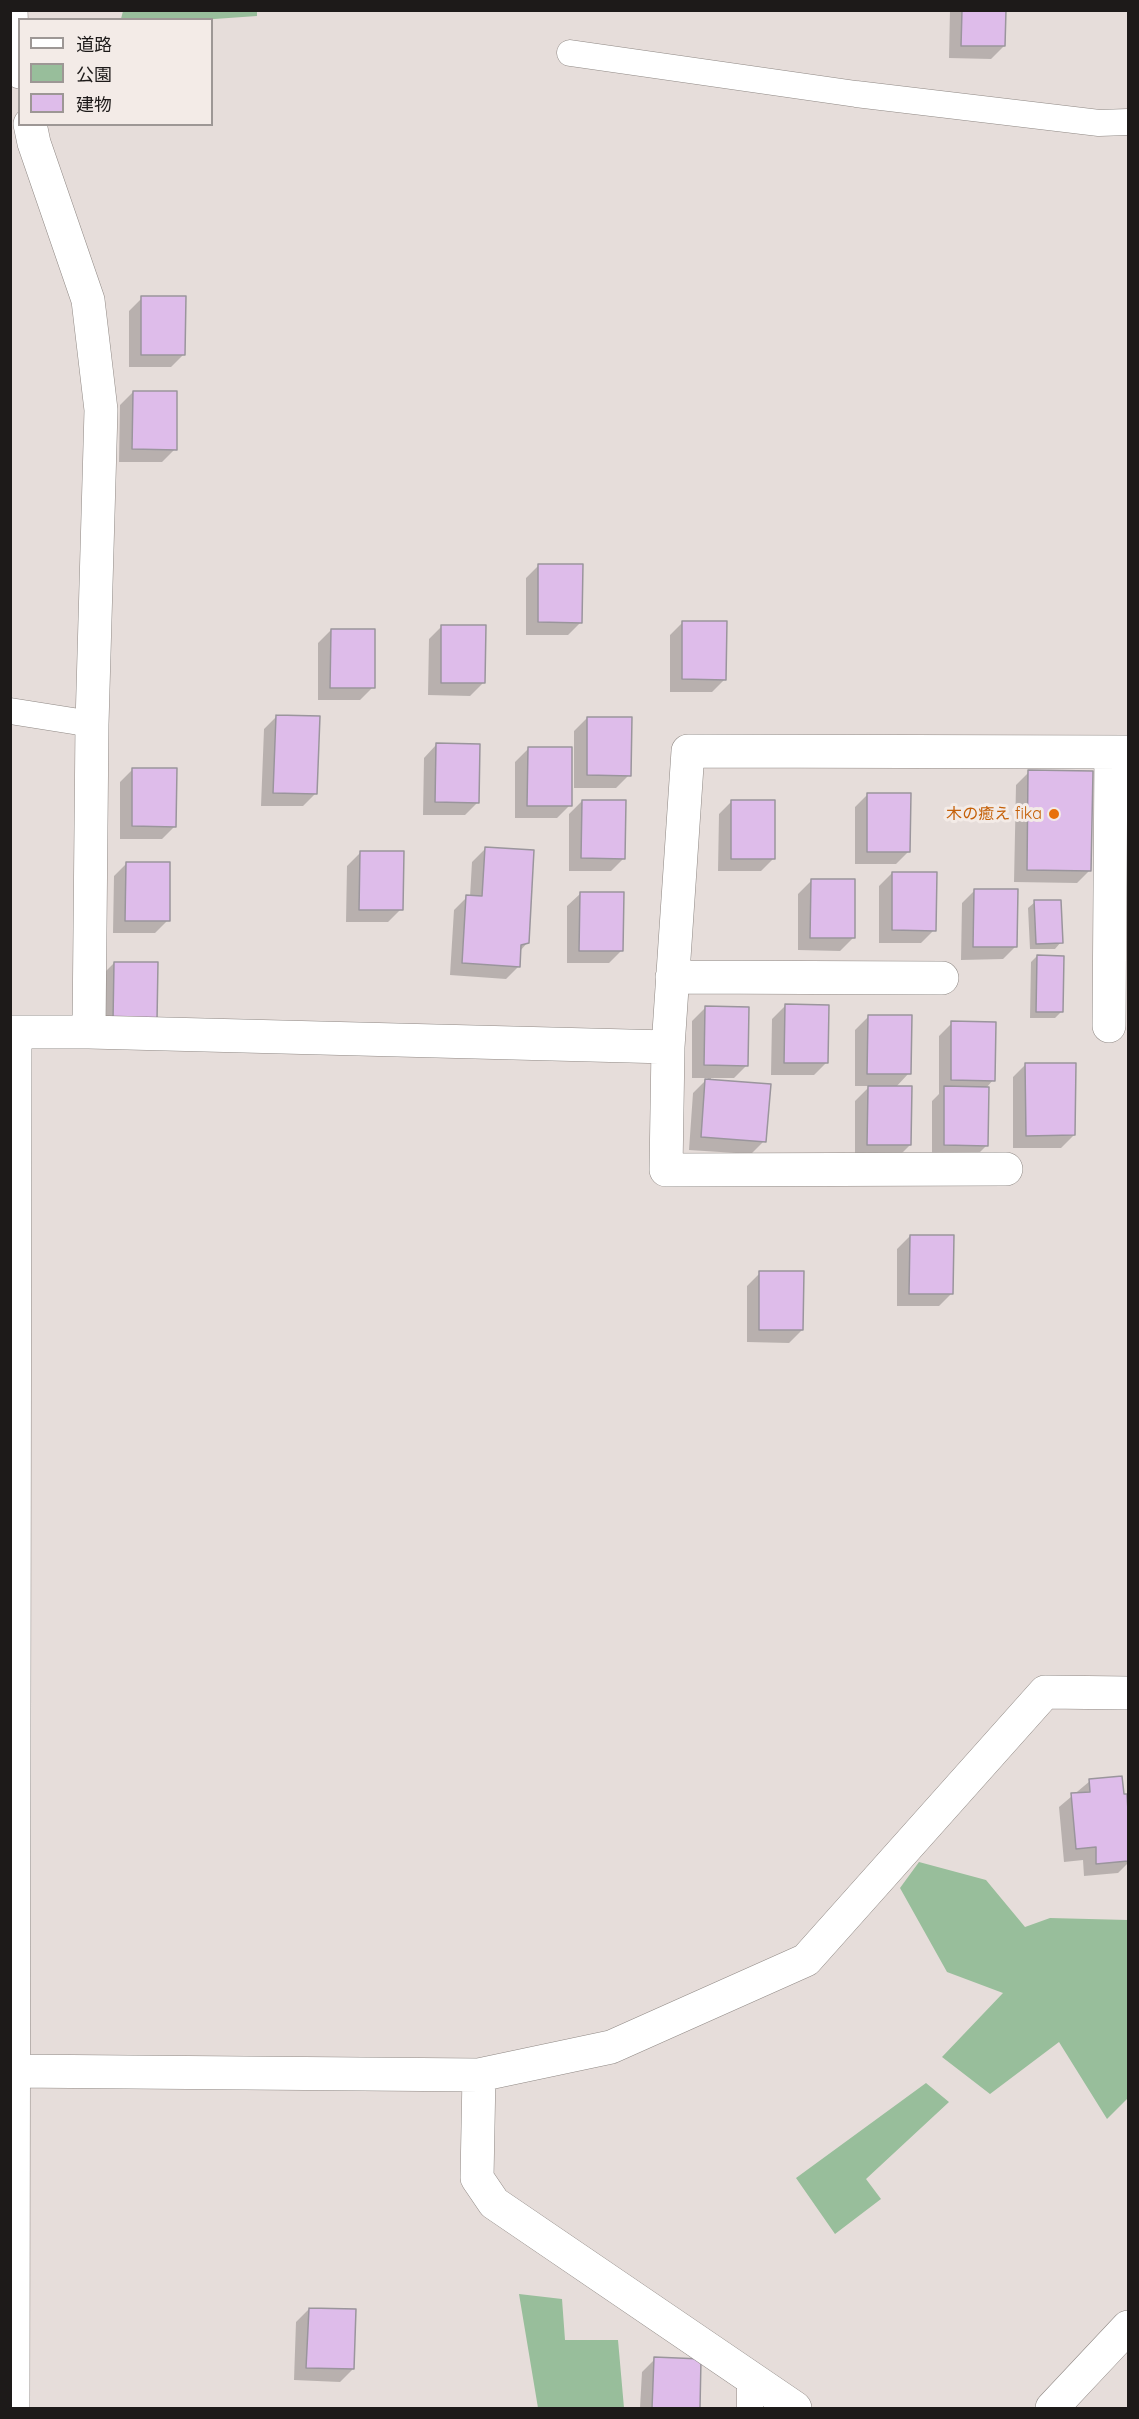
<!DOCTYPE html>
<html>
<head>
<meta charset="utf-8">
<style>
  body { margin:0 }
  #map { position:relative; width:1139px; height:2419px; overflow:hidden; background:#e6ddda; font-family:Quicksand,"Noto Sans JP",sans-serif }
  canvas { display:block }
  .frame { position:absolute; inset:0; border:12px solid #1d1a19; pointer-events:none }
  .legend { position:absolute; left:18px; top:18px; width:195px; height:108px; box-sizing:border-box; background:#f3ebe7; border:2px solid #9d9795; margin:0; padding:8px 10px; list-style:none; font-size:18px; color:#1d1a19 }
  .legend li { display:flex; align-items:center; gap:12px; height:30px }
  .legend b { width:30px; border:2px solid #9d9795 }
</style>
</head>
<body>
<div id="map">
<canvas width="1139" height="2419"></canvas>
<div class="frame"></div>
<ul class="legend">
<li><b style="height:8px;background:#fff"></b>道路</li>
<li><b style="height:16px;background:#98be9b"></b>公園</li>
<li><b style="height:16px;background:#debcea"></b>建物</li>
</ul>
</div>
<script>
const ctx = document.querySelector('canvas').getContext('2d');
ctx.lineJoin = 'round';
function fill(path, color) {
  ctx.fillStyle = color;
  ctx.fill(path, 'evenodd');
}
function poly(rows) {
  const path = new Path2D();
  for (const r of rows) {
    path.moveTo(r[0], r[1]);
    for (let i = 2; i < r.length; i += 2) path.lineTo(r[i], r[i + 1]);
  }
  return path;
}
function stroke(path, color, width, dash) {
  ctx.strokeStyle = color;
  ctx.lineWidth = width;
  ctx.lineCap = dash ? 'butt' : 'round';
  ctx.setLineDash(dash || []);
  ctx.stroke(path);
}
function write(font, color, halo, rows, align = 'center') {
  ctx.font = font + ' Quicksand,"Noto Sans JP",sans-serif';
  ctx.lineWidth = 6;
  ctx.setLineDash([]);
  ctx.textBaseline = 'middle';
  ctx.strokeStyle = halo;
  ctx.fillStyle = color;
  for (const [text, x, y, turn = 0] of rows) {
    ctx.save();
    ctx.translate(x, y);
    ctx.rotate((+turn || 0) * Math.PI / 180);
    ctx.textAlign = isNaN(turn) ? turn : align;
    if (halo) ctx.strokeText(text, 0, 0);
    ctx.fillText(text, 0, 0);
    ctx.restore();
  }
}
const green = poly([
  [123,11,257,10,257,16,200,20,121,19],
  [919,1862,986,1880,1025,1927,1050,1918,1128,1920,1128,2098,1107,2119,1059,2042,990,2094,942,2057,1003,1993,947,1972,900,1888],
  [926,2083,949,2102,866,2179,881,2199,835,2234,796,2178],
  [519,2294,562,2299,565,2340,618,2340,624,2408,538,2408]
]);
const shadow = poly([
  [950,10,1005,10,1004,46,991,59,949,58],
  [142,298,184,354,171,367,129,367,129,311],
  [133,392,175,449,162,462,119,462,120,405],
  [539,565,581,622,568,635,526,635,526,578],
  [683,622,725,679,712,692,670,692,670,635],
  [442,626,483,683,470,696,428,695,429,639],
  [331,630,373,687,360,700,318,700,318,643],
  [277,716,316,793,303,806,261,806,264,729],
  [587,718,629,775,616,788,574,788,574,731],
  [436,745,478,802,465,815,423,815,424,758],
  [528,749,570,805,557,818,515,818,515,762],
  [133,769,175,826,162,839,120,839,120,782],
  [1029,772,1090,870,1077,883,1014,882,1016,785],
  [868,794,909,851,896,864,855,864,855,807],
  [582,801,624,858,611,871,569,871,569,814],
  [732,801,774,858,761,871,718,871,719,814],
  [485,849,528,942,520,951,519,966,506,979,450,975,454,910,467,897,470,897,472,862],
  [360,853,401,909,388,922,346,922,347,866],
  [127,863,168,920,155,933,113,933,114,876],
  [892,873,934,930,921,943,879,943,879,886],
  [811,881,853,938,840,951,798,950,798,894],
  [975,890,1016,946,1003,959,961,960,962,903],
  [580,894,622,950,609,963,567,963,567,906],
  [1035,902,1061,942,1055,949,1030,949,1028,908],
  [1037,956,1062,1011,1055,1018,1030,1018,1031,962],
  [114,963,143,1033,100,1032,101,976],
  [785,1006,827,1062,814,1075,771,1075,772,1019],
  [705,1008,747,1065,734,1078,711,1078,711,1080,764,1141,751,1154,689,1150,693,1093,708,1078,692,1078,692,1021],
  [868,1017,909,1073,895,1088,910,1145,897,1158,855,1157,855,1101,870,1086,855,1086,855,1030],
  [952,1023,993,1080,987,1087,987,1145,974,1158,932,1158,932,1101,939,1094,939,1036],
  [1026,1064,1074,1135,1061,1148,1013,1148,1013,1077],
  [910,1236,952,1293,939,1306,897,1306,897,1249],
  [760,1273,802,1330,789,1343,747,1342,747,1286],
  [1090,1781,1126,1795,1128,1863,1118,1873,1084,1876,1083,1860,1064,1862,1059,1807],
  [309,2309,353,2369,340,2382,294,2380,296,2322],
  [655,2359,700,2360,698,2408,640,2408,642,2372]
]);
const building = poly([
  [962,10,1006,10,1005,46,961,46,962,10],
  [141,296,186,296,185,355,141,355,141,296],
  [133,391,177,391,177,450,132,449,133,391],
  [538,564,583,564,582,623,538,622,538,564],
  [682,621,727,621,726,680,682,679,682,621],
  [441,625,486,625,485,683,441,683,441,625],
  [331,629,375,629,375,688,330,688,331,629],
  [276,715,320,716,317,794,273,793,276,715],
  [587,717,632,717,631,776,587,775,587,717],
  [436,743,480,744,479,803,435,802,436,743],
  [528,747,572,747,572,806,527,806,528,747],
  [132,768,177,768,176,827,132,826,132,768],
  [1028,770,1093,771,1091,871,1027,870,1028,770],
  [867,793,911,793,910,852,867,852,867,793],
  [582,800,626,800,625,859,581,858,582,800],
  [731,800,775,800,775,859,731,859,731,800],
  [485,847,534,850,529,943,521,945,520,967,462,963,466,895,482,896,485,847],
  [360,851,404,851,403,910,359,910,360,851],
  [126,862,170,862,170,921,125,921,126,862],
  [892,872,937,872,936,931,892,930,892,872],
  [811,879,855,879,855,938,810,938,811,879],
  [974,889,1018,889,1017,947,973,947,974,889],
  [580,892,624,892,623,951,579,951,580,892],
  [1034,900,1061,900,1063,943,1036,944,1034,900],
  [1037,955,1064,956,1063,1012,1036,1012,1037,955],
  [114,962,158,962,157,1021,113,1020,114,962],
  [785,1004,829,1005,828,1063,784,1063,785,1004],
  [705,1006,749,1007,748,1066,704,1065,705,1006],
  [868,1015,912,1015,911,1074,867,1074,868,1015],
  [951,1021,996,1022,995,1081,951,1080,951,1021],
  [1025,1063,1076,1063,1075,1135,1026,1136,1025,1063],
  [705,1079,771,1084,766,1142,701,1137,705,1079],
  [868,1086,912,1086,911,1145,867,1145,868,1086],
  [944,1086,989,1087,988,1146,944,1145,944,1086],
  [910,1235,954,1235,953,1294,909,1294,910,1235],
  [759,1271,804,1271,803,1330,759,1330,759,1271],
  [1122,1776,1124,1794,1127,1794,1128,1811,1128,1861,1096,1864,1096,1847,1076,1849,1071,1793,1090,1792,1089,1779,1122,1776],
  [309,2308,356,2309,354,2369,306,2368,309,2308],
  [654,2357,701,2359,700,2408,652,2408,654,2357]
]);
const lane = poly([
  [570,53,856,94,1099,123,1128,122],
  [10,711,92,724],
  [750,2378,750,2408]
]);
const street = poly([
  [11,10,12,37,20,72],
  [30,124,34,143,88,300,101,410,92,724,89,1032],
  [672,977,942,978],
  [1109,1026,1111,752],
  [10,1032,89,1032,668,1047,688,751,1128,752],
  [668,1047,666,1170,1006,1169],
  [13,2071,479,2075,611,2047,806,1960,1045,1692,1128,1693],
  [479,2075,477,2178,494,2203,795,2408],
  [13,2408,15,1032],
  [1052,2408,1128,2327]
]);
const markers = [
  [1054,814,6,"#e8710a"]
];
const foodNames = [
  ["木の癒え fika",1042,814]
];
fill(green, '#98be9b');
fill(shadow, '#0003');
fill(building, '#debcea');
stroke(building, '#9a959c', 1.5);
stroke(lane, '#8f8884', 27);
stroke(street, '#8f8884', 34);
stroke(lane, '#fff', 26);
stroke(street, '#fff', 33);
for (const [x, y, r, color] of markers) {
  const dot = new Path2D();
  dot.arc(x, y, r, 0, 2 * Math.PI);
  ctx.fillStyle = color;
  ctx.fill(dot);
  stroke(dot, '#f3ebe7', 2);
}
write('16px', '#c56008', '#f3ebe7', foodNames, 'right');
</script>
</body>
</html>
